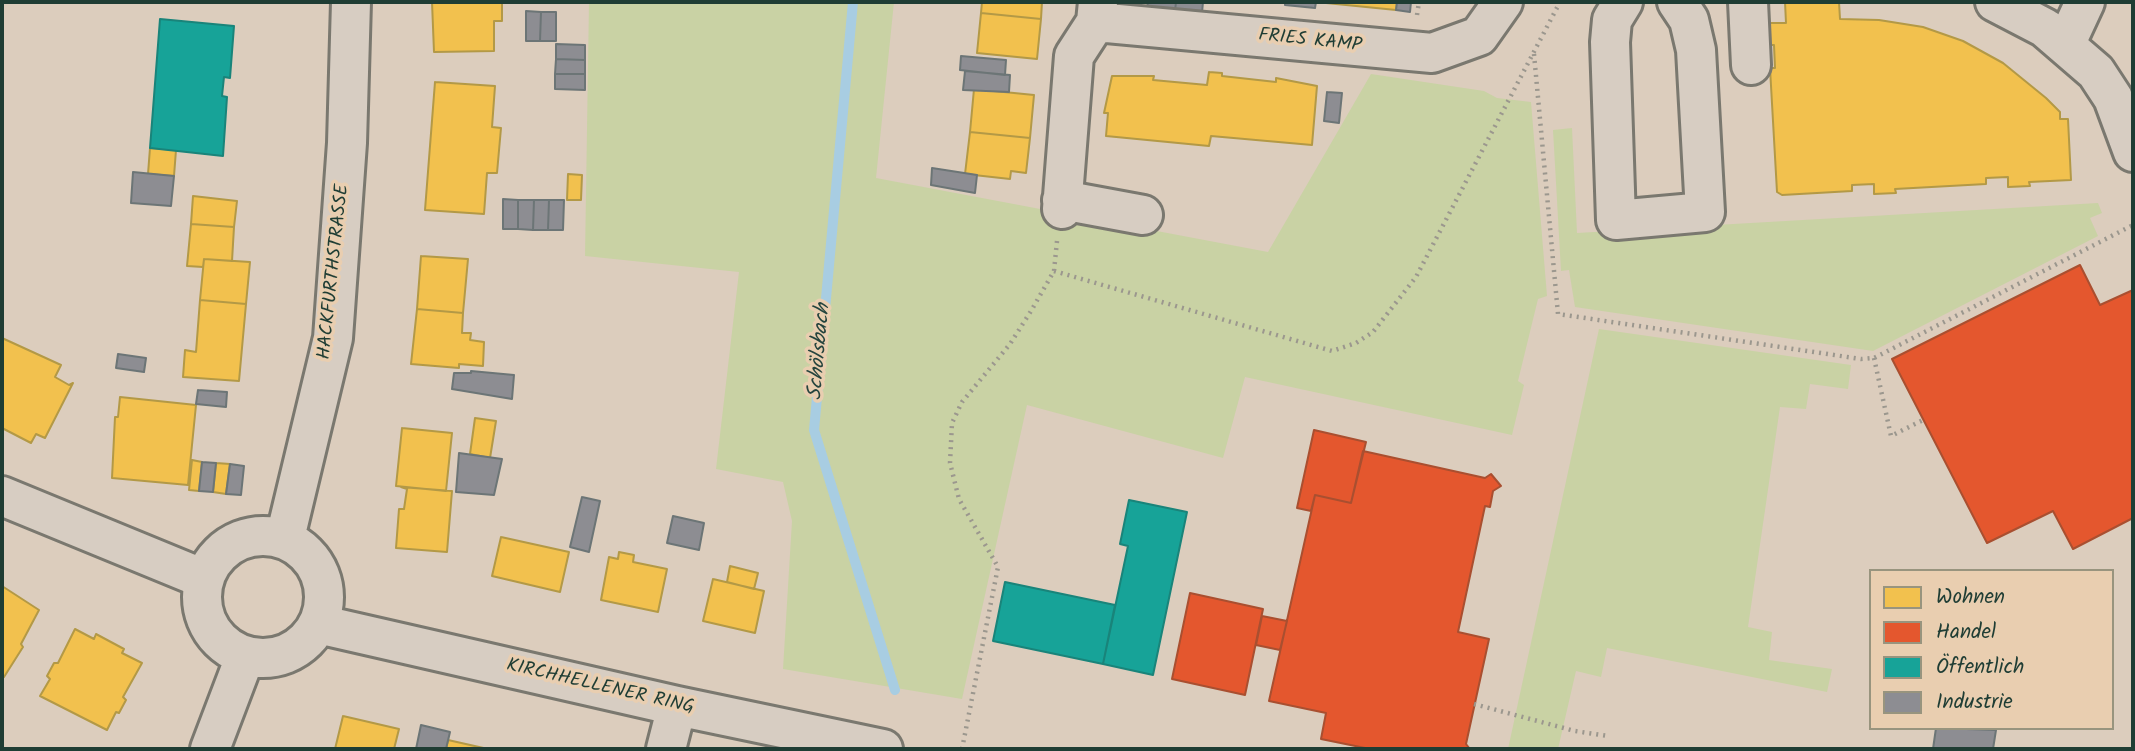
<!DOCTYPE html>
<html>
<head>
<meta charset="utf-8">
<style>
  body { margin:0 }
  #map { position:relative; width:2135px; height:751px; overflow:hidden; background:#dccdbd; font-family:Kalam,sans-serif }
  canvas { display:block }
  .frame { position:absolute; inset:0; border:4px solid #1f3d34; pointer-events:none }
  .legend { position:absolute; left:1869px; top:569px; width:245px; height:161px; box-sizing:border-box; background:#e9ceb0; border:2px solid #98947e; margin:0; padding:9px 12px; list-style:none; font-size:21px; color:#1f3d34 }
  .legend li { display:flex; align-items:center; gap:14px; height:35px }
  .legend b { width:35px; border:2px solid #98947e }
</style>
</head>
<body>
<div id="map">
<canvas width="2135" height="751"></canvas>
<div class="frame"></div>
<ul class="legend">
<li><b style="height:19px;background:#f2c14e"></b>Wohnen</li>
<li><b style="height:19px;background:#e4572e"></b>Handel</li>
<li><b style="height:19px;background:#17a398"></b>Öffentlich</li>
<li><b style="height:19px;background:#8d8d92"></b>Industrie</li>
</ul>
</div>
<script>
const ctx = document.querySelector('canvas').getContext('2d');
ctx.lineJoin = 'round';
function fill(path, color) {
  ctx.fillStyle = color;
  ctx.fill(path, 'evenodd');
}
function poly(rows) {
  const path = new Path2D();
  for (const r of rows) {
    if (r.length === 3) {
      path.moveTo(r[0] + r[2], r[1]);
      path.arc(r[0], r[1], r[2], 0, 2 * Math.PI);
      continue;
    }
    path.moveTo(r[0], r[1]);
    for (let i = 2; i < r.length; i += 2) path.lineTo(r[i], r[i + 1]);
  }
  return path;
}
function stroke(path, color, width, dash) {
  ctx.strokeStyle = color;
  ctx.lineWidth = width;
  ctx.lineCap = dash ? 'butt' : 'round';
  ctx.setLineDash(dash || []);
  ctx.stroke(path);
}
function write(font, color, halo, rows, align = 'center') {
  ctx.font = font + ' Kalam,sans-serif';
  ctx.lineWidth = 7;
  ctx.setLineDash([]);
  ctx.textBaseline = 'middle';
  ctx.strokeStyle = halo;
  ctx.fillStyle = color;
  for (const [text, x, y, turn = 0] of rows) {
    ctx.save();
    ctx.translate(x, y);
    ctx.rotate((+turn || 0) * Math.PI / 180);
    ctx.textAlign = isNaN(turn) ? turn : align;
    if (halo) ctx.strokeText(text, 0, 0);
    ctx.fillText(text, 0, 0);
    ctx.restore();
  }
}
const green = poly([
  [589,2,894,2,876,178,1268,252,1371,74,1484,91,1497,98,1531,102,1547,296,1538,299,1518,381,1524,385,1512,435,1245,377,1223,458,1027,405,962,699,783,669,792,521,783,482,716,469,739,272,585,256],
  [1572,128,1577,233,2098,203,2102,213,2090,218,2098,236,1873,351,1575,307,1569,270,1561,271,1553,130],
  [1599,329,1851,365,1848,389,1810,384,1806,409,1780,407,1748,627,1772,632,1769,660,1832,669,1827,692,1607,648,1601,677,1576,671,1558,749,1508,749]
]);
const homes = poly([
  [432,2,502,2,502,21,494,21,494,51,434,52,432,2],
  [982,2,1042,2,1041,19,981,13,982,2],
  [1316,2,1397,2,1396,10,1316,2],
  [1785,2,1839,2,1840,19,1879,20,1923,27,1963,41,2003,63,2046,98,2060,112,2060,119,2068,119,2071,180,2029,182,2030,186,2008,187,2008,177,1986,178,1986,184,1895,189,1896,193,1874,194,1874,184,1852,185,1852,191,1782,195,1777,192,1770,68,1775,68,1774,45,1769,45,1768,23,1786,23,1785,2],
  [981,13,1041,19,1037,59,977,53,981,13],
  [1209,72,1222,73,1222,76,1276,82,1276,78,1317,86,1312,145,1211,136,1209,146,1106,136,1108,113,1104,113,1112,76,1154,76,1153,80,1207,85,1209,72],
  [435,82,495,86,492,127,501,128,497,173,487,173,484,214,425,210,435,82],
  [974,89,1034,95,1030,138,970,132,974,89],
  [970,132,1030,138,1026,173,1011,171,1010,179,965,174,970,132],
  [150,148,176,150,174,176,148,174,150,148],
  [568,174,582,175,581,200,567,200,568,174],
  [193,196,237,201,234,227,191,224,193,196],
  [191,224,234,227,232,261,204,259,203,267,187,266,191,224],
  [421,256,468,259,463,313,417,309,421,256],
  [204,259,250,262,246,304,200,300,204,259],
  [200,300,246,304,239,381,183,377,185,350,196,352,200,300],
  [417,309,463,313,462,333,471,333,470,340,484,342,483,366,459,364,459,368,411,364,417,309],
  [2,338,61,365,55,377,69,385,73,383,45,438,36,434,31,443,2,428,2,338],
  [120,397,196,405,188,485,112,478,115,417,118,417,120,397],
  [475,418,496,421,490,458,470,454,475,418],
  [402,428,452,433,446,491,396,486,402,428],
  [192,460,202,462,199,491,189,490,192,460],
  [216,463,230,464,226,494,213,492,216,463],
  [401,487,452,491,447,552,396,548,399,509,404,509,407,489,401,487],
  [501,537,569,552,560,592,492,576,501,537],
  [619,552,634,555,633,562,667,569,658,612,601,600,609,557,618,559,619,552],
  [730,566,758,573,754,589,727,582,730,566],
  [713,579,764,591,755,633,703,621,713,579],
  [2,586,39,610,21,644,23,647,4,677,2,676,2,586],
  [75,629,94,639,96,634,124,649,122,653,142,663,123,697,126,700,119,713,116,712,107,730,40,696,50,679,47,676,54,663,58,663,75,629],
  [343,716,399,729,394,749,335,749,343,716],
  [448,740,488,749,446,749,448,740]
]);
const shops = poly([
  [2080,265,2100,305,2133,290,2133,518,2073,549,2053,511,1987,543,1892,359,2080,265],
  [1314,430,1366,442,1351,503,1315,495,1311,511,1297,508,1314,430],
  [1363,451,1485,478,1491,474,1501,486,1493,491,1490,507,1485,506,1458,632,1489,639,1466,744,1470,749,1370,749,1321,739,1326,713,1269,701,1315,495,1351,503,1363,451],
  [1190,593,1263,609,1245,695,1172,679,1190,593],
  [1262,616,1287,621,1280,650,1256,645,1262,616]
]);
const public = poly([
  [160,19,234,26,230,78,224,77,222,96,227,97,223,156,150,148,160,19],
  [1129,500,1187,512,1153,675,1103,664,1128,546,1120,544,1129,500],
  [1005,582,1115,605,1103,664,993,641,1005,582]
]);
const industry = poly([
  [1148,2,1176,2,1175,11,1147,8,1148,2],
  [1176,2,1203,2,1202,13,1175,11,1176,2],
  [1285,2,1316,2,1315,8,1285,5,1285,2],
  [1397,2,1411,2,1410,12,1396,10,1397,2],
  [526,11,541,12,540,41,526,41,526,11],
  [541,12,556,12,556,41,540,41,541,12],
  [556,44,585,45,585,60,556,59,556,44],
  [961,56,1006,60,1005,75,960,70,961,56],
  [556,59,585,60,585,74,555,74,556,59],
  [965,71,1010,75,1009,92,963,90,965,71],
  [555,74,585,74,585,90,555,89,555,74],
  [1327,92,1342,93,1339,123,1324,121,1327,92],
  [932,168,977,175,975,193,931,185,932,168],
  [133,172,174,176,171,206,131,203,133,172],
  [503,199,518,200,518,229,503,229,503,199],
  [518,200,534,200,533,230,518,229,518,200],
  [534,200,549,200,548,230,533,230,534,200],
  [549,200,564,200,563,230,548,230,549,200],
  [118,354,146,358,144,372,116,368,118,354],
  [471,371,514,375,512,399,452,389,454,373,471,373,471,371],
  [198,390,227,392,226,407,196,404,198,390],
  [459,453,502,459,494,495,456,492,459,453],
  [202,462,216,463,213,492,199,491,202,462],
  [230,464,244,466,241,495,226,494,230,464],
  [582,497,600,501,589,552,570,547,582,497],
  [673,516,704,523,699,550,667,543,673,516],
  [421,725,450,732,446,749,416,749,421,725],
  [1936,728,1996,730,1993,749,1933,749,1936,728]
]);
const stream = poly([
  [853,2,814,430,895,690]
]);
const path = poly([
  [1417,15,1419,2],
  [1534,54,1558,314,1861,359,1874,358,2133,225],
  [1054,271,1332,351,1356,343,1373,332,1416,277,1560,2],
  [1874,358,1891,436,1923,420],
  [1474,704,1575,731,1608,736],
  [962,749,998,567,959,499,950,463,952,423,962,402,1010,344,1031,311,1054,271,1057,241]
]);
const minor = poly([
  [1098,2,1096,22,1432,53,1479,36,1503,2],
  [1623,2,1612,20,1610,42,1616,220,1705,212,1696,50,1689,20,1677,2],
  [1748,2,1751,65],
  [1995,2,2045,28,2096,72,2113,98,2133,152],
  [2066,43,2085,2],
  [1062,200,1143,215],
  [1062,209,1074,56,1096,22],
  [2,496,204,579],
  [263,597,61],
  [285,538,333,338,347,143,351,2],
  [318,624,677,706,883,749],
  [210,749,245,657],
  [666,749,677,706]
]);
const streetNames = [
  ["FRIES KAMP",1310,42,6],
  ["HACKFURTHSTRASSE",335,272,-84],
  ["KIRCHHELLENER RING",600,688,13]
];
const waterNames = [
  ["Schölsbach",821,352,-85]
];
fill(green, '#c9d2a4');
fill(homes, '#f2c14e');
stroke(homes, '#b39946', 2);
fill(shops, '#e4572e');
stroke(shops, '#a94f30', 2);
fill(public, '#17a398');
stroke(public, '#19847a', 2);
fill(industry, '#8d8d92');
stroke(industry, '#6c7576', 2);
stroke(stream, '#a8cde2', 10);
stroke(minor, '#7a786f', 44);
stroke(path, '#9b978e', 4.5, [2, 5]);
stroke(minor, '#d7cdc2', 38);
write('19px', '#1f3d34', '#e9ceb0', streetNames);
write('italic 21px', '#25443e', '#e9ceb0', waterNames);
</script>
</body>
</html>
